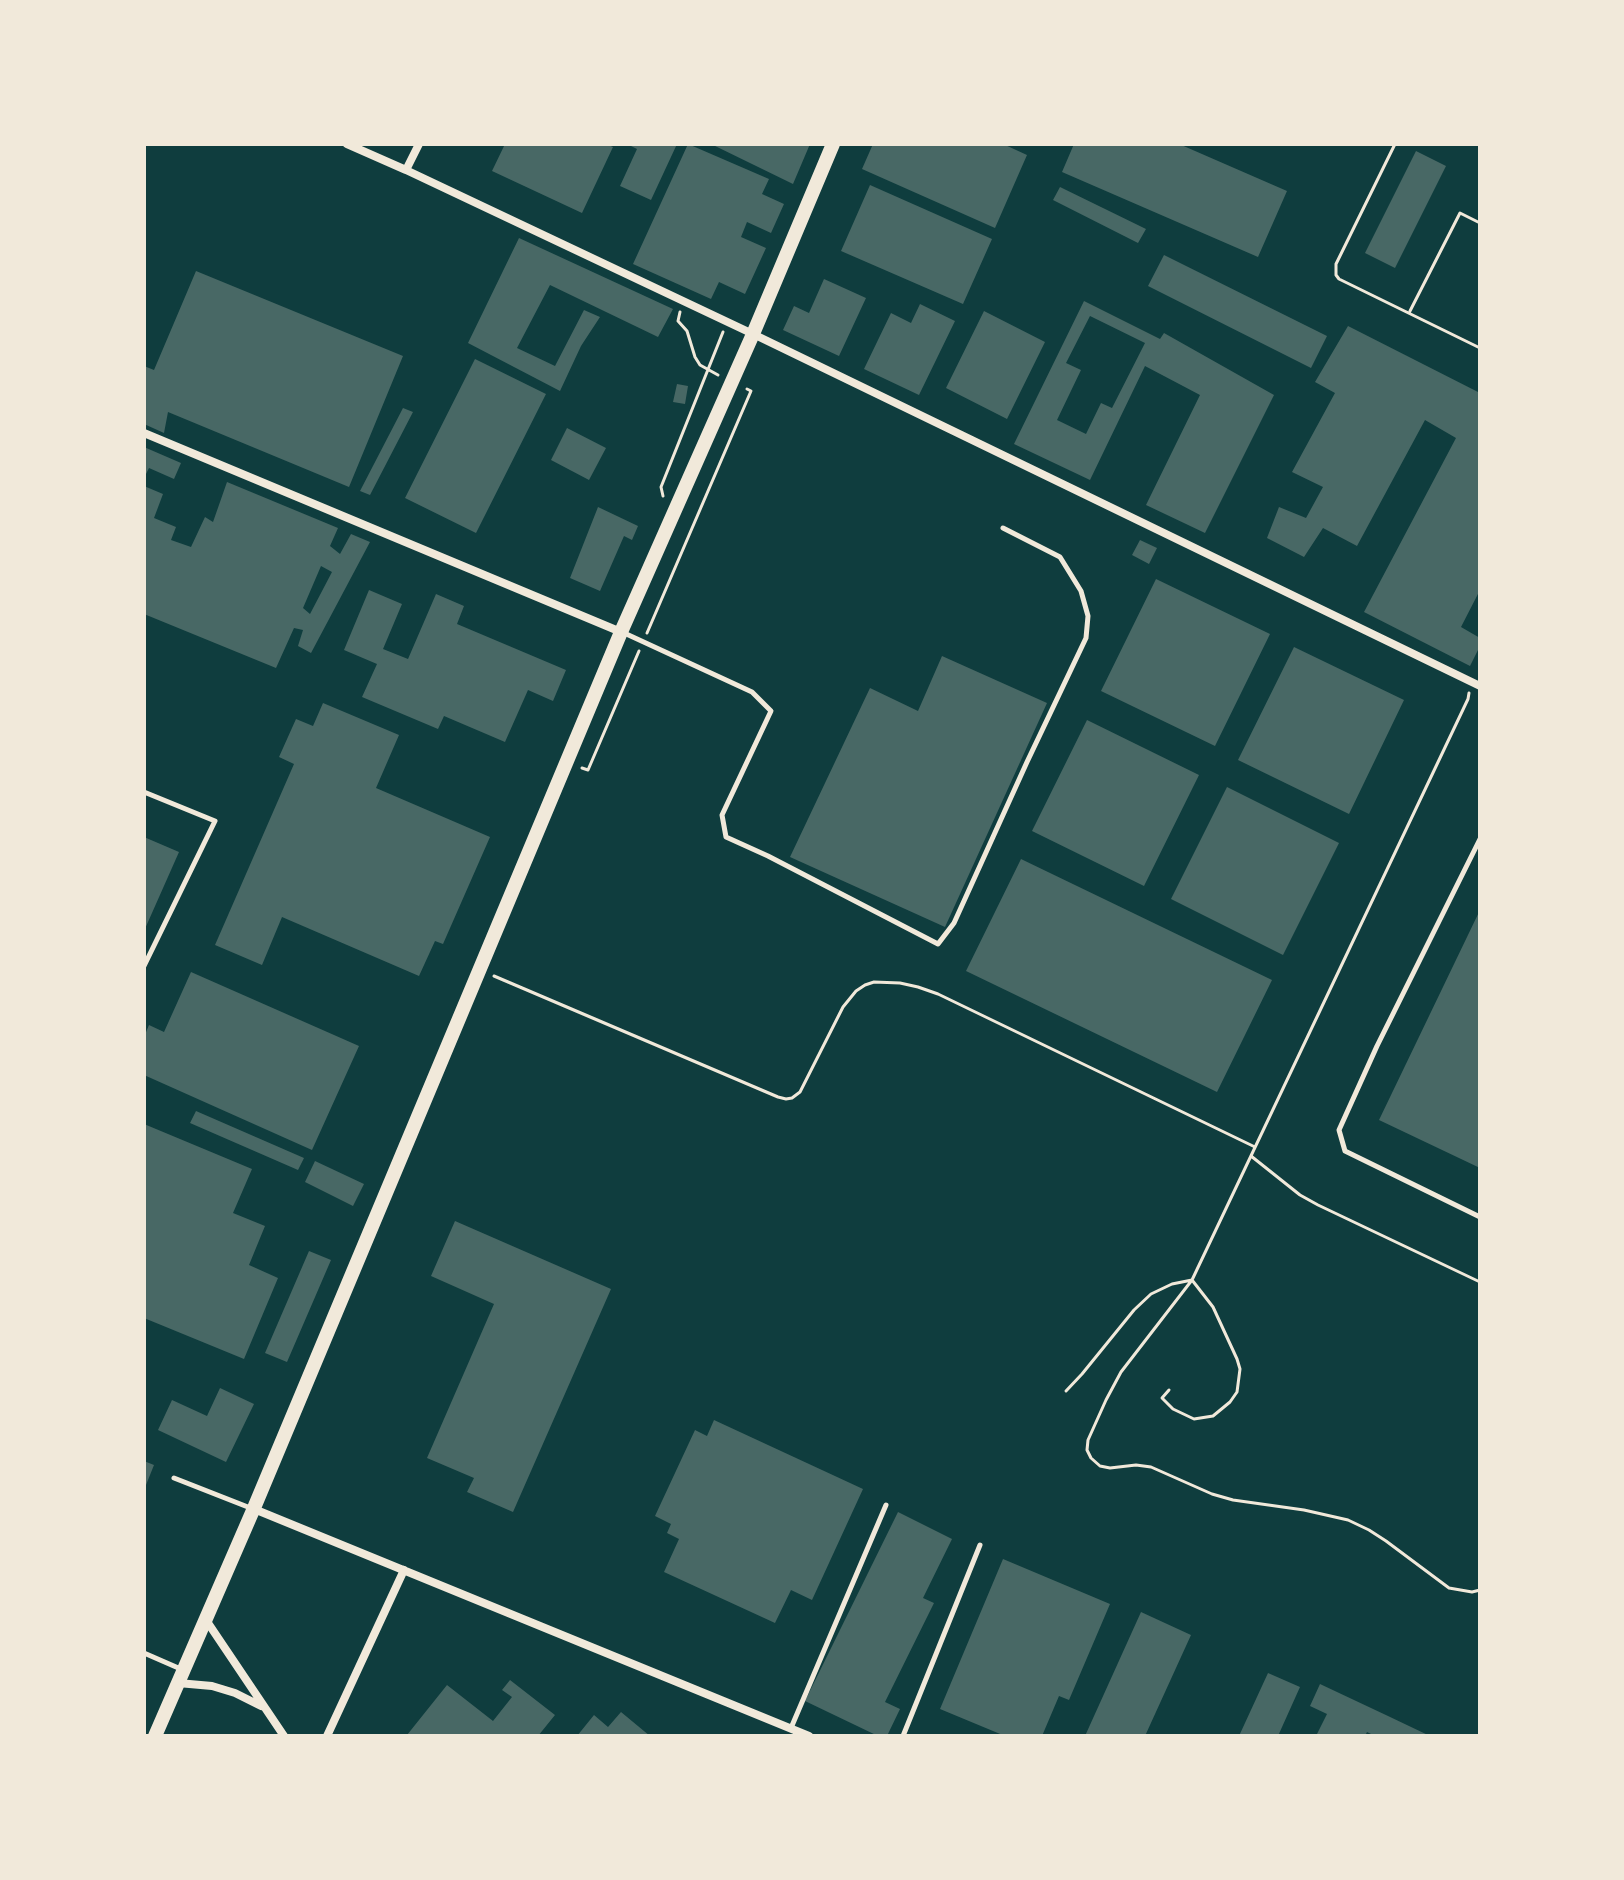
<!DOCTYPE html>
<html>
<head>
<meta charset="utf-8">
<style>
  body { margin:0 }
  #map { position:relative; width:1624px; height:1880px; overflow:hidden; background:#0f3d3e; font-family:Signika,sans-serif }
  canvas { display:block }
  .frame { position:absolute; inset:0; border:146px solid #f1e9da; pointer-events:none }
</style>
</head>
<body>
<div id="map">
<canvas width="1624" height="1880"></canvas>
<div class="frame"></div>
</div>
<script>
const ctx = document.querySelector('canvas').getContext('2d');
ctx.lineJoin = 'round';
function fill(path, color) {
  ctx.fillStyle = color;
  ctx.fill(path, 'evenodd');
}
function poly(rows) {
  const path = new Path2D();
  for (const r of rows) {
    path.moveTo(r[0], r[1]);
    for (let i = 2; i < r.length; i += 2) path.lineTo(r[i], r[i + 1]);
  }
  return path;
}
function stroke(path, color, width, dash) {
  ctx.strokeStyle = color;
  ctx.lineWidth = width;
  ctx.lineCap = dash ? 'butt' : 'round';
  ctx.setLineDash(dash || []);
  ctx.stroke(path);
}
const building = poly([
  [505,144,606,144,613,147,582,213,492,171],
  [627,144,677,144,651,200,620,186,637,149],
  [688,144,769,179,762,194,784,204,771,233,747,222,741,237,766,248,745,294,719,282,711,299,633,264],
  [711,144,810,144,793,184],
  [873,144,1003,144,1027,155,995,228,862,169],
  [1074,144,1179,144,1287,191,1258,257,1062,172],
  [1416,151,1446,166,1395,268,1365,253],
  [870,185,992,239,963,304,841,251],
  [1060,187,1146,229,1138,243,1053,200],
  [519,238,673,309,658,337,550,285,517,348,555,366,584,310,600,317,581,346,560,391,468,343],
  [1164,255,1327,336,1311,368,1148,286],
  [196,271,403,356,349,487,168,412,164,433,144,424,144,366,154,370],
  [824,279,866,298,839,356,783,330,794,306,809,313],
  [1084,301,1160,339,1164,333,1274,395,1205,533,1146,505,1200,395,1145,366,1090,480,1014,444],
  [1090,316,1145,343,1112,408,1101,403,1086,434,1057,420,1081,370,1066,363],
  [920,304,955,321,919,395,864,369,891,313,911,323],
  [984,311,1045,342,1007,419,946,388],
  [1348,326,1480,393,1480,590,1461,627,1480,638,1480,646,1470,666,1364,612,1456,438,1425,420,1357,546,1323,528,1304,557,1267,538,1279,507,1306,518,1323,487,1292,472,1335,393,1315,382],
  [475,359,546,394,476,533,405,498],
  [677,384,688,386,685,404,673,402],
  [403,408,413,412,370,495,360,491],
  [567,428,606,448,589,480,551,460],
  [144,447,181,463,174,479,149,468,144,478],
  [227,482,338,528,330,546,340,554,351,534,370,542,311,653,298,646,303,630,294,628,276,668,144,614,144,486,163,494,154,518,176,527,171,540,191,547,205,517,213,522],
  [321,566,332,572,310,614,303,608],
  [598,507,638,526,632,540,624,536,600,591,570,578],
  [1140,540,1157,548,1149,564,1132,555],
  [1156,579,1270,634,1215,746,1101,691],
  [369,590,402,604,383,649,408,659,436,594,464,606,457,624,566,670,553,701,528,690,505,742,444,716,438,729,362,697,377,664,344,650],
  [1294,647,1404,700,1349,814,1238,760],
  [942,656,1047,703,945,927,790,857,870,688,918,711],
  [323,703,399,735,376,788,490,837,443,944,435,941,419,976,282,917,262,965,215,945,294,764,279,757,296,719,313,726],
  [1087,720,1199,775,1144,886,1032,831],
  [1227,787,1339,843,1283,955,1171,899],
  [144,837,179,852,144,931],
  [1021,859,1272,980,1217,1092,966,971],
  [1480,910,1480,1168,1379,1120],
  [191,972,359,1046,312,1150,144,1075,144,1037,149,1025,164,1032],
  [196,1111,304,1158,298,1170,190,1123],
  [144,1124,252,1169,233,1213,265,1226,249,1265,278,1278,244,1359,144,1318],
  [315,1161,364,1184,353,1206,305,1182],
  [455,1221,611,1289,513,1512,467,1492,474,1478,427,1458,494,1304,431,1276],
  [309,1251,331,1260,287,1362,265,1353],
  [220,1388,254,1404,226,1462,158,1430,172,1400,207,1416],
  [714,1420,863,1489,812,1600,791,1590,775,1623,664,1572,679,1539,667,1533,671,1524,655,1516,695,1430,707,1436],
  [144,1461,154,1465,144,1490],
  [898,1512,952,1539,923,1598,934,1603,885,1702,900,1709,887,1736,878,1736,805,1701],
  [1003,1559,1110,1604,1069,1700,1059,1696,1042,1736,1005,1736,940,1709],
  [1141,1612,1191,1635,1145,1736,1085,1736],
  [1268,1673,1300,1687,1278,1736,1239,1736],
  [510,1680,555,1715,538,1736,407,1735,447,1685,493,1721,512,1697,502,1690],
  [1320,1684,1388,1716,1430,1736,1375,1736,1367,1732,1365,1736,1316,1736,1327,1714,1310,1706],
  [621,1712,650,1736,577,1736,594,1715,608,1727]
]);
const path = poly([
  [1395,144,1336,264,1336,275,1339,279,1480,348],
  [1410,311,1460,213,1480,223],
  [680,312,678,321,687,331,695,357,700,365,718,375],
  [663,496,661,487,723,332],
  [647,633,751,391,747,389],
  [1469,693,1468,699,1192,1280,1121,1372,1106,1400,1088,1440,1087,1450,1091,1458,1100,1466,1110,1468,1136,1465,1151,1467,1212,1494,1233,1500,1304,1510,1348,1520,1369,1530,1386,1541,1449,1588,1472,1592,1480,1590],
  [582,768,588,770,639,651],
  [494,976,778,1097,786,1099,792,1098,800,1092,843,1007,856,991,865,985,874,982,900,983,918,987,938,994,1255,1147],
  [1251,1156,1300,1195,1318,1205,1480,1282],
  [1066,1391,1082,1374,1134,1310,1151,1294,1172,1284,1192,1280,1213,1307,1237,1359,1240,1369,1237,1392,1230,1402,1213,1416,1194,1419,1173,1409,1162,1398,1169,1390]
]);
const service = poly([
  [622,632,752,692,771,711,722,815,726,837,768,856,938,944,954,923,1027,762,1086,638,1088,616,1081,591,1060,557,1003,528],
  [144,792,215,821,144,966],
  [1480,839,1377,1046,1339,1130,1345,1151,1480,1217],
  [174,1478,253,1509],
  [144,1653,183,1670],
  [791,1728,886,1505],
  [903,1736,980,1545]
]);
const minor = poly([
  [347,144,406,170,753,334,1480,686],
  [406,170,419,144],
  [144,433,621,632],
  [254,1509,809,1736],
  [206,1620,284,1736],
  [178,1683,212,1686,235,1693,261,1706],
  [327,1736,404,1570]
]);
const tertiary = poly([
  [155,1736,254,1508,621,632,753,334,833,144]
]);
fill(building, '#486865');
stroke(path, '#f1e9da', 3);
stroke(service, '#f1e9da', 5);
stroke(minor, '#f1e9da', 8);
stroke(tertiary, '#f1e9da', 14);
</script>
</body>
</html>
